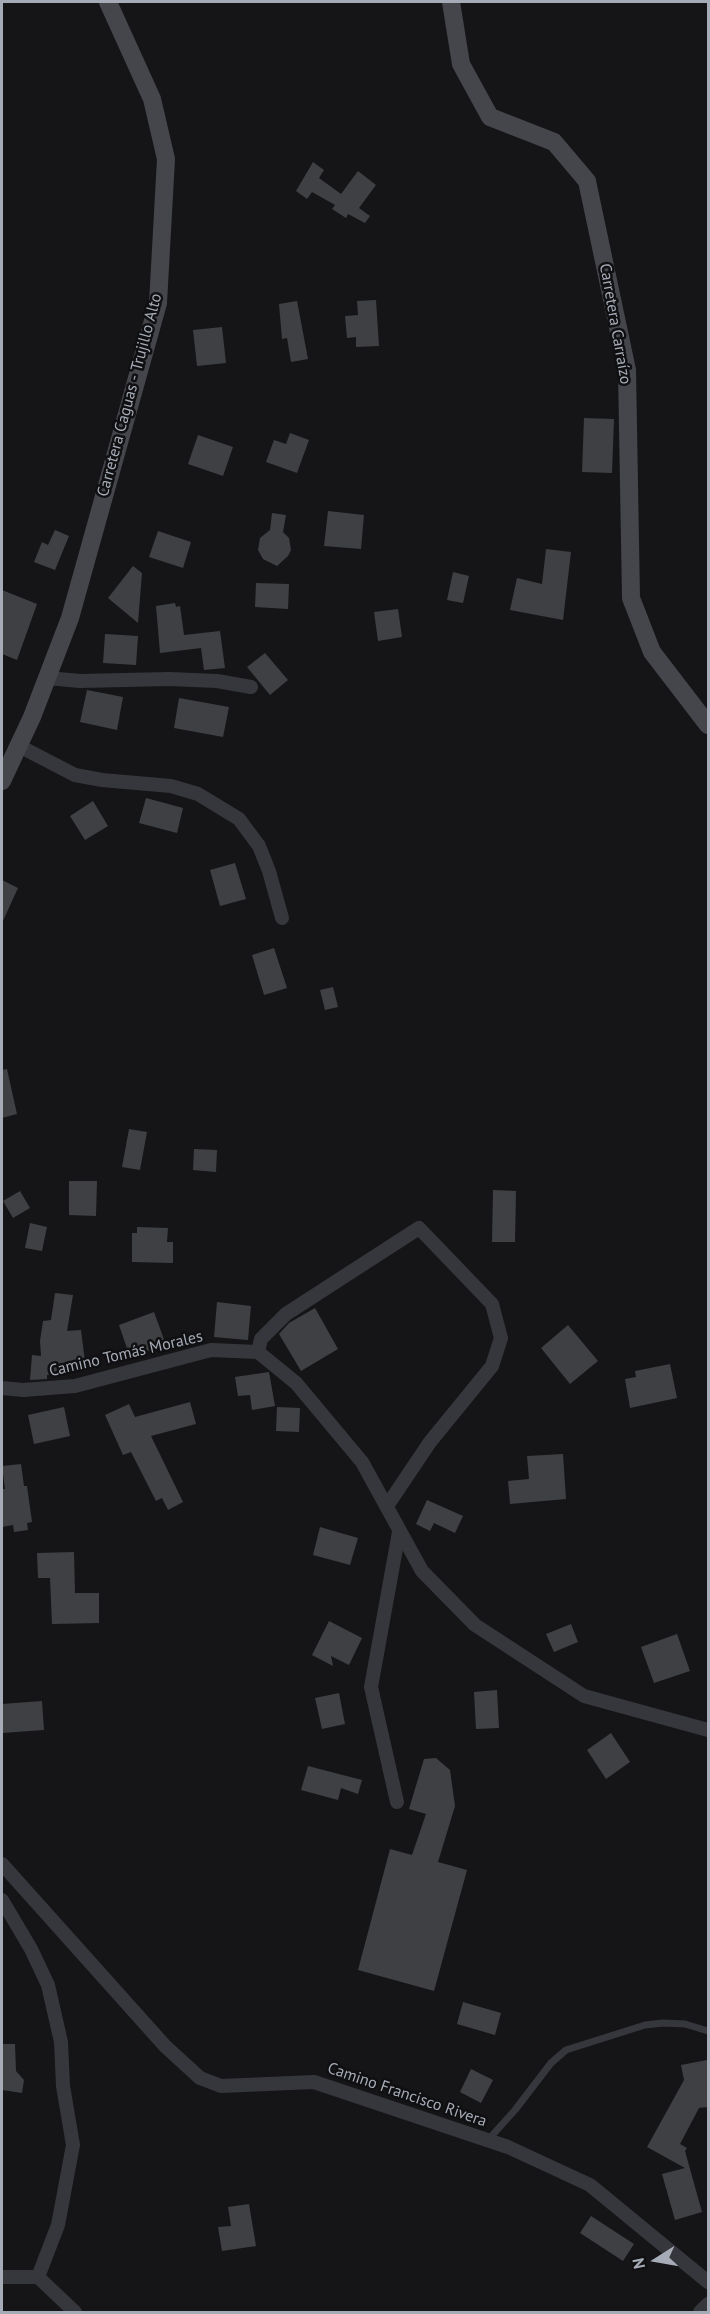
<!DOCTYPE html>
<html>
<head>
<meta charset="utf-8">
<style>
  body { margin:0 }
  #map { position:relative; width:710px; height:2314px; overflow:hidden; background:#151517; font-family:"PT Sans",sans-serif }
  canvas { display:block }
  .frame { position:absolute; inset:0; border:3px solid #a6acb7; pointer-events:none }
  .north { position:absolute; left:626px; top:2230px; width:60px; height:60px; -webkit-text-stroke:4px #101012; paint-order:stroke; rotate:259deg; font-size:16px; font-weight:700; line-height:24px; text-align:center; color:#a6acb7 }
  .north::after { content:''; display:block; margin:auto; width:21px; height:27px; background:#a6acb7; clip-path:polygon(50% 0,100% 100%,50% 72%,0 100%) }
</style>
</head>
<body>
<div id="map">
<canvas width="710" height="2314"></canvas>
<div class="frame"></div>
<div class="north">N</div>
</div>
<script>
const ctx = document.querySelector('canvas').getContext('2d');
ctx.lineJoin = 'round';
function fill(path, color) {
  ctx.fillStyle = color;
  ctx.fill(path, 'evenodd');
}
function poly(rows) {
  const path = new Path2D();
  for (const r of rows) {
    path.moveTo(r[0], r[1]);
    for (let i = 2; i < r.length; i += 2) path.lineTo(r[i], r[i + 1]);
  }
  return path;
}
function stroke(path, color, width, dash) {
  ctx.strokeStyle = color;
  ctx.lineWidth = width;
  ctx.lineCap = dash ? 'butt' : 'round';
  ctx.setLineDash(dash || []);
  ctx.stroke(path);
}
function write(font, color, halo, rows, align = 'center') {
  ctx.font = font + ' "PT Sans",sans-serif';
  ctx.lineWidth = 5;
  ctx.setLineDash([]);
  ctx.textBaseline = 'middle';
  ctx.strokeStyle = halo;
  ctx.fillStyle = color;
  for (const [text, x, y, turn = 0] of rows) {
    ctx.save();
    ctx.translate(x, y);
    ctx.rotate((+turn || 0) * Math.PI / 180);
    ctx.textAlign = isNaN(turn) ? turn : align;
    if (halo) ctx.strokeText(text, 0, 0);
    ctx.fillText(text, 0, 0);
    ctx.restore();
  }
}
const building = poly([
  [313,162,324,170,319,178,341,194,358,171,376,185,359,208,370,216,365,223,348,214,346,218,332,209,335,205,312,192,307,199,296,191],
  [376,300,379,346,356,347,356,337,347,338,345,316,358,315,357,301],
  [297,301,308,359,291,362,287,338,282,339,279,304],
  [222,327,226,363,197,366,193,330],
  [584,418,614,419,612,473,582,472],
  [290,433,309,440,297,473,266,462,274,440,286,444],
  [198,435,233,447,223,476,188,464],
  [328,511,364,515,361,549,324,546],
  [272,513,286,515,283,532,289,538,291,550,288,556,277,566,263,559,258,550,260,538,270,530],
  [55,530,69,536,55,570,34,562,42,542,48,545],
  [158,531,191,542,183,568,149,557],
  [546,549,571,552,563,620,510,610,517,578,542,584],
  [133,566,142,573,138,623,108,598],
  [453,572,469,576,463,603,447,600],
  [256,583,289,584,288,609,255,607],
  [2,590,37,604,17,660,2,654],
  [175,603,176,607,180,606,184,635,220,631,225,668,204,670,201,648,160,653,156,606],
  [398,609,402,637,378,641,374,612],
  [105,634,138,636,136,665,103,663],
  [265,653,288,680,270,695,247,667],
  [87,690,123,697,117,730,80,722],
  [179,698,229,707,223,737,174,728],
  [146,798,183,808,177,833,139,823],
  [93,801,108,826,85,840,70,816],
  [235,863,246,899,220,906,210,870],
  [2,880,18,888,2,923],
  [274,948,287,988,264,995,252,955],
  [333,987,338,1007,325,1010,320,990],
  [7,1069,17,1114,2,1118,2,1070],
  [129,1129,147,1132,140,1170,122,1167],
  [194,1149,217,1150,216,1172,193,1170],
  [69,1181,97,1181,96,1216,69,1215],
  [493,1190,516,1191,515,1242,492,1242],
  [20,1191,30,1208,13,1218,3,1201],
  [30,1223,47,1227,42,1251,25,1248],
  [137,1227,168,1228,167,1242,173,1242,173,1263,132,1262,132,1233,137,1233],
  [55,1293,73,1295,67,1331,81,1330,86,1370,47,1375,47,1379,30,1380,32,1355,41,1356,40,1341,43,1321,51,1320],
  [217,1302,251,1306,248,1340,214,1337],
  [315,1308,338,1349,301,1371,279,1334,289,1323],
  [154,1312,166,1345,130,1357,119,1325],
  [568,1325,598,1361,570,1384,541,1348],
  [670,1364,677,1398,630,1408,625,1379,636,1377,635,1371],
  [269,1372,275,1406,252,1410,250,1395,238,1396,235,1377],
  [190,1402,196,1424,151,1436,183,1502,168,1510,162,1498,156,1501,131,1452,123,1455,105,1415,129,1404,135,1417],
  [64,1407,70,1436,34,1444,28,1415],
  [277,1407,300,1408,299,1432,276,1431],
  [563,1454,566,1499,510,1504,508,1481,529,1479,527,1456],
  [21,1464,24,1486,27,1486,32,1522,27,1523,28,1530,14,1532,13,1525,2,1527,2,1489,5,1489,2,1466],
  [427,1500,463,1516,455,1533,434,1523,430,1531,416,1524],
  [320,1527,358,1538,350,1565,313,1555],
  [74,1552,75,1593,99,1593,99,1623,52,1624,50,1578,38,1578,37,1553],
  [329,1621,362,1638,349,1665,331,1656,333,1666,312,1655],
  [571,1624,578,1642,554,1652,546,1634],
  [677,1634,690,1671,654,1683,641,1647],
  [497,1690,499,1728,476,1729,474,1692],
  [339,1693,345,1724,322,1729,315,1698],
  [42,1701,44,1730,2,1733,2,1704],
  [611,1733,630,1762,606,1779,587,1750],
  [436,1758,450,1770,455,1806,438,1862,467,1870,434,1991,358,1970,390,1849,412,1855,426,1814,409,1809,424,1759],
  [308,1766,362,1780,358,1794,341,1788,338,1800,301,1790],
  [463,2002,501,2013,495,2035,457,2024],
  [2,2044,15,2044,16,2071,24,2080,22,2093,2,2090],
  [707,2060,708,2107,699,2108,680,2144,687,2148,685,2151,702,2212,675,2220,662,2174,685,2168,647,2147,684,2080,681,2065],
  [471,2069,493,2080,481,2103,460,2092],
  [249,2204,256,2246,222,2251,218,2227,231,2226,228,2207],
  [591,2216,634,2244,623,2261,580,2233]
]);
const lane = poly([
  [488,2140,515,2110,551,2063,566,2050,645,2025,663,2023,685,2024,708,2031]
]);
const street = poly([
  [47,678,80,681,169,679,217,681,251,687],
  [19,746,75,775,102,780,171,786,198,794,239,819,259,846,269,871,282,918],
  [258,1352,261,1339,286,1314,419,1228,492,1304,501,1338,492,1366,430,1442,387,1506],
  [2,1388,23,1390,75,1386,211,1350,258,1352,296,1383,362,1462,422,1571,475,1625,584,1696,708,1730],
  [397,1802,371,1687,399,1532],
  [2,1864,165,2046,200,2078,221,2086,314,2082,508,2147,590,2185,708,2282],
  [2,1900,31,1949,48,1985,61,2042,63,2086,73,2145,58,2225,38,2277],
  [2,2277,38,2277],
  [38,2277,75,2312],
  [700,2312,708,2304]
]);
const secondary = poly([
  [451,2,461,64,490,117,554,142,587,181,627,370,631,598,652,652,708,725],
  [2,781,32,717,70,618,158,303,166,159,152,99,108,2]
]);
const streetNames = [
  ["Carretera Carraízo",615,324,80],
  ["Carretera Caguas - Trujillo Alto",130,395,-75],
  ["Camino Tomás Morales",126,1354,-13],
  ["Camino Francisco Rivera",407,2095,19]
];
fill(building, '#3f4044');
stroke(lane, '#36373c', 7);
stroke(street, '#36373c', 14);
stroke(secondary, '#44464c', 18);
write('16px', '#a6acb7', '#101012', streetNames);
</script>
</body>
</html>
